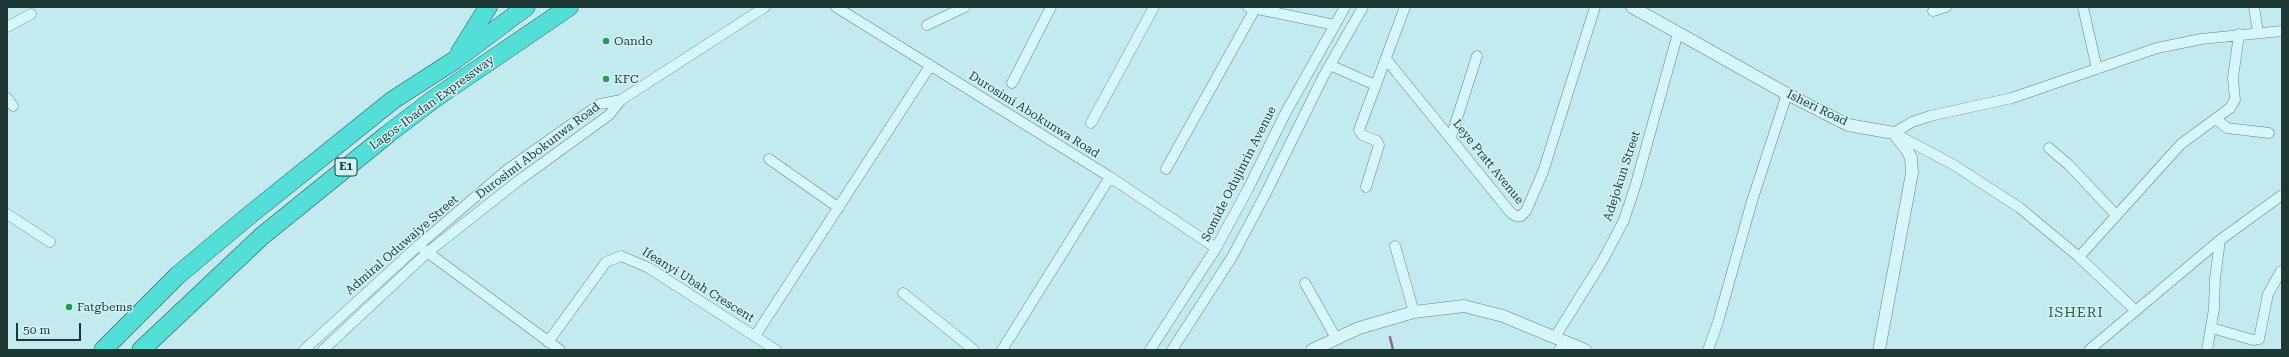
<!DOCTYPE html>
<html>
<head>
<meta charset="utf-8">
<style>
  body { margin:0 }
  #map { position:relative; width:2289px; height:357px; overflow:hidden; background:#c3ebef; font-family:"Roboto Serif",serif }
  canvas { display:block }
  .frame { position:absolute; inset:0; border:8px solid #1e3935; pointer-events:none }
  .scale { position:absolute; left:16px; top:323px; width:65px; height:18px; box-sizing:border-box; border:2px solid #1e3935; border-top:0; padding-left:5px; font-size:12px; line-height:14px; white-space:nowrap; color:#1e3935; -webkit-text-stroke:3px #d3f3f6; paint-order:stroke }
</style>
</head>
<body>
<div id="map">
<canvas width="2289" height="357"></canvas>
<div class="frame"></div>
<div class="scale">50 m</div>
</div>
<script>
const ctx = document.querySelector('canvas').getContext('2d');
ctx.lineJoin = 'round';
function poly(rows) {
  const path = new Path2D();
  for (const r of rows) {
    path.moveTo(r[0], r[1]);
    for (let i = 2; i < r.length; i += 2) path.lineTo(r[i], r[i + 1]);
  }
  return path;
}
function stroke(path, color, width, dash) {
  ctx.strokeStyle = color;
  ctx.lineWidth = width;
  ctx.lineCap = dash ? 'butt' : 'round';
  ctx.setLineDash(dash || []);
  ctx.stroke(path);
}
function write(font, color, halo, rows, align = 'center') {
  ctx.font = font + ' "Roboto Serif",serif';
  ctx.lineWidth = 3;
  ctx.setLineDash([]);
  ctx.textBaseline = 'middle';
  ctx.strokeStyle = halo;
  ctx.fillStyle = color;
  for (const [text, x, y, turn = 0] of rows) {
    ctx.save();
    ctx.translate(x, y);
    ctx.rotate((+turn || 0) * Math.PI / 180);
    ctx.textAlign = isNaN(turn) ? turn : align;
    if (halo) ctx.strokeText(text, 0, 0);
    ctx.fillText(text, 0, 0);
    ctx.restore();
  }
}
const stream = poly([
  [1390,337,1393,350]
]);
const minor = poly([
  [836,7,1110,177,1216,248],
  [1248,7,1335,25],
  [2083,7,2097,69],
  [2254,7,2258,32],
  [1933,11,1946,7],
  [927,25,965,7],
  [7,27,31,14],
  [1386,59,1511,213,1516,216,1521,216,1526,211,1543,172,1595,7],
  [1330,65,1375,85],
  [1012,83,1051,7],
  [7,98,13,106],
  [2217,120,2227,128,2269,133],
  [1091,123,1154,7],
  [1451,137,1477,56],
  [2049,148,2069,165,2116,215],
  [769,159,839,208],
  [1166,169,1256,7],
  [1366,187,1379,145,1377,141,1362,135,1359,130,1405,7],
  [7,214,50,242],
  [1395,246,1414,312],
  [423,249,560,350],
  [2079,257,2181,144,2230,108,2235,100,2233,78,2239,34],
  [1305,283,1336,338],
  [903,293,974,350],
  [2135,310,2079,257,2020,208,1954,165,1894,133,1912,122,1930,116,2012,98,2157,48,2201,39,2282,31],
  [2212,328,2253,340,2259,339,2268,294,2281,271],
  [755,336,930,66],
  [1555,337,1603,260,1624,220,1635,187,1678,33],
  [548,342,606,262,621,256,649,268,776,350],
  [304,350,419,245,508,169,600,104,621,100],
  [323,350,428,252,518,181,609,115,621,100,765,7],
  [1002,350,1110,177],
  [1150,350,1216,248,1248,189,1286,112,1345,7],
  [1172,350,1232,257,1265,195,1323,77,1363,7],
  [1559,350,1566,342],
  [1708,350,1718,322,1752,201,1787,94],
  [2089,350,2220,240,2282,195],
  [2207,350,2214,309,2215,279,2220,240]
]);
const tertiary = poly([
  [1632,7,1787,94,1848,125,1894,133,1907,150,1911,158,1912,173,1879,350],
  [1312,350,1359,328,1414,312,1464,306,1503,316,1585,350]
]);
const motorway = poly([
  [460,52,488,7],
  [103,350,178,275,246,218,393,100,455,60,526,7],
  [141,350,262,236,388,134,434,99,569,7]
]);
const markers = [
  [606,41,4,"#299953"],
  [606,79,4,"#299953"],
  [69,307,4,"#299953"]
];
const shields = [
  [346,167,22]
];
const shieldNames = [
  ["E1",346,167]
];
const poiNames = [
  ["Oando",614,41],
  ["KFC",614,79],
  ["Fatgbems",77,307]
];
const streetNames = [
  ["Lagos-Ibadan Expressway",432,103,-36],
  ["Isheri Road",1817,108,26],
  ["Durosimi Abokunwa Road",1034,115,32],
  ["Durosimi Abokunwa Road",538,151,-37],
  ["Leye Pratt Avenue",1488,162,51],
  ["Somide Odujinrin Avenue",1239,174,-63],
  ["Adejokun Street",1622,176,-72],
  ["Admiral Oduwaiye Street",402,245,-41],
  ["Ifeanyi Ubah Crescent",698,285,32]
];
const quarterNames = [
  ["ISHERI",2076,313]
];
stroke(stream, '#906c8b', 2.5);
stroke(minor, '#5a8985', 11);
stroke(tertiary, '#5a8985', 13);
stroke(motorway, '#2e5751', 19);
stroke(minor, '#d7f6f9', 10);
stroke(tertiary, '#d7f6f9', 12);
stroke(motorway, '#53dfd7', 18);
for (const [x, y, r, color] of markers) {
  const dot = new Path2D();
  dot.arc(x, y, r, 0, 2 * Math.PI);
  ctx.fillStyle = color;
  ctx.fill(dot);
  stroke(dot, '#d3f3f6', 1.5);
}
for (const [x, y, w] of shields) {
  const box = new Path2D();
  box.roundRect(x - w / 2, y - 9, w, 18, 3);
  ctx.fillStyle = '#d3f3f6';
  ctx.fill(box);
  stroke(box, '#1e3935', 1);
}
write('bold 11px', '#1e3935', null, shieldNames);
write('12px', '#1e3935', '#d3f3f6', poiNames, 'left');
write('12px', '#1e3935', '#d3f3f6', streetNames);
ctx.letterSpacing = '1px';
write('14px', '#1d6648', '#d3f3f6', quarterNames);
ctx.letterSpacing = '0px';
</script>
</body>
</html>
